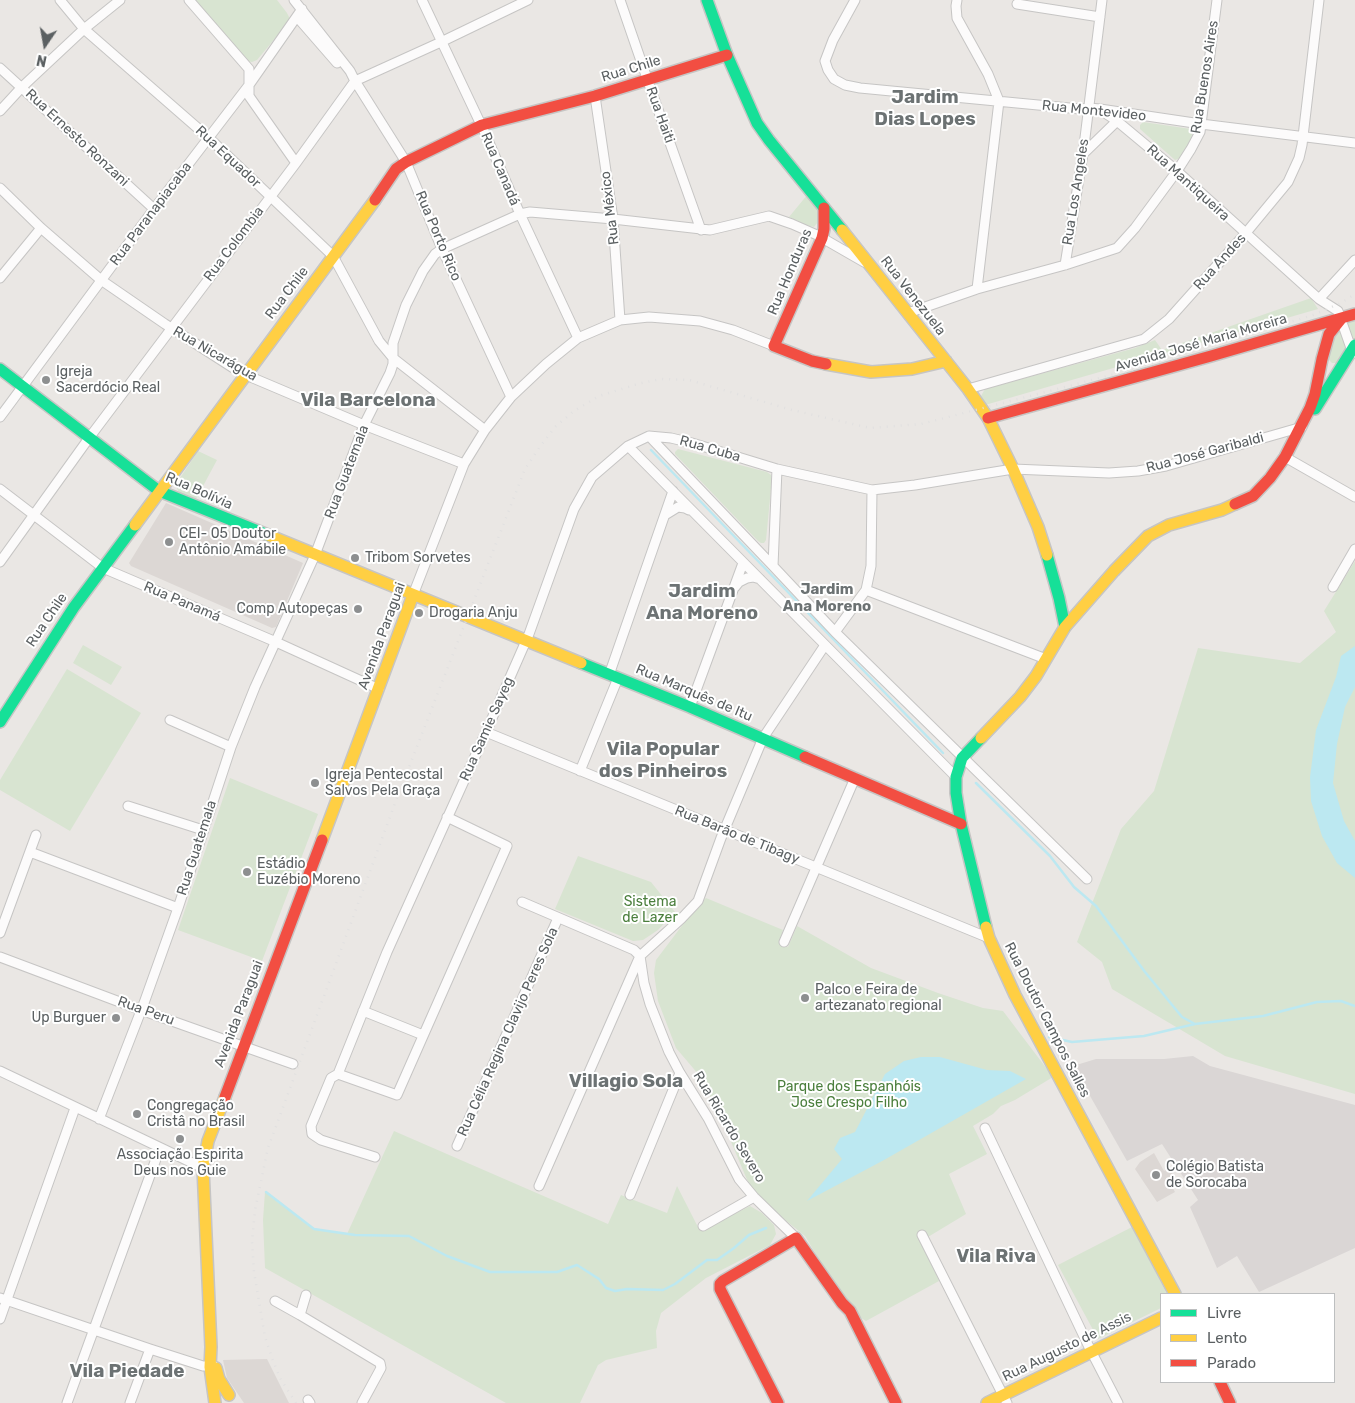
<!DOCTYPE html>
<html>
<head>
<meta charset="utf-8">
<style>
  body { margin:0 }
  #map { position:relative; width:1355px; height:1403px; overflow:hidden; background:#eae7e4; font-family:Rubik,sans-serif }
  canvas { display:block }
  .legend { position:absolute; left:1160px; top:1293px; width:175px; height:90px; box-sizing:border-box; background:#fff; border:1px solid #bdbfc0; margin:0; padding:6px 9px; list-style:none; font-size:15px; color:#5b6062 }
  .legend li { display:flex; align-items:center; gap:10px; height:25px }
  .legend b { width:25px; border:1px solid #bdbfc0 }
  .north { position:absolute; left:20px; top:20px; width:50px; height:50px; -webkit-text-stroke:4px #fff; paint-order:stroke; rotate:192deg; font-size:14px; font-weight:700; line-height:20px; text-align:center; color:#5b6062 }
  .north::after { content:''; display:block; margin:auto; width:18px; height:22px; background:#5b6062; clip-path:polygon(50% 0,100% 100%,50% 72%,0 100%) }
</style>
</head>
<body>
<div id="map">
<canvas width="1355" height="1403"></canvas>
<ul class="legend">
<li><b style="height:6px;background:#16e098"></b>Livre</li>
<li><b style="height:6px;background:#ffcf43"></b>Lento</li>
<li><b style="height:6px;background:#f24e42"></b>Parado</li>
</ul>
<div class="north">N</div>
</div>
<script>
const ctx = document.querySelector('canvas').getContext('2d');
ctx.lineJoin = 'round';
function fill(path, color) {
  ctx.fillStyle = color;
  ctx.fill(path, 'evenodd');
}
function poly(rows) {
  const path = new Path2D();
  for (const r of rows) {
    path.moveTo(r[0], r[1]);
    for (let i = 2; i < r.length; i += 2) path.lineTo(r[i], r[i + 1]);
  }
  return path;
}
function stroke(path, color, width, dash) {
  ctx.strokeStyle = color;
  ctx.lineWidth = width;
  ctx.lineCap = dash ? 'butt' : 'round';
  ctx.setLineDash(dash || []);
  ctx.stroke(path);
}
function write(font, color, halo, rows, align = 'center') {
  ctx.font = font + ' Rubik,sans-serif';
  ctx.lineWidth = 4;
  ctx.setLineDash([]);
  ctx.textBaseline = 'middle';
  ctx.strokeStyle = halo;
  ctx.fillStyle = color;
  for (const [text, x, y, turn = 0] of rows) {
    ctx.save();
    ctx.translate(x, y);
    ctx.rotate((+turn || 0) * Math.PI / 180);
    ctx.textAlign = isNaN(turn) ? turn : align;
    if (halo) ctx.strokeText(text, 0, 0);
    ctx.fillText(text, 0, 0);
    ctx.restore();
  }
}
const industrial = poly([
  [1193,1056,1210,1066,1355,1105,1355,1248,1259,1292,1237,1256,1217,1268,1190,1207,1198,1200,1162,1144,1127,1161,1073,1066,1096,1059,1164,1059]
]);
const education = poly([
  [166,503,303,563,276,627,272,628,131,566,129,563],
  [1154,1153,1164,1171,1169,1168,1174,1177,1169,1181,1175,1192,1157,1202,1135,1169,1140,1162],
  [267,1359,289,1403,244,1403,227,1378,223,1360]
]);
const green = poly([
  [192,0,277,0,287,13,290,19,288,23,257,60,252,62,247,61],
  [1143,122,1191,129,1193,132,1188,148,1178,159,1175,160,1140,129,1140,125],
  [808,194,820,214,821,218,814,227,806,225,789,217],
  [1311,298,1318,309,985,405,981,396,985,389,1135,348,1155,340,1162,350],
  [1355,317,1355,340,1337,363,1332,363,1328,359,1336,330,1341,323],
  [678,449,767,472,771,475,772,478,766,540,764,543,761,543,758,541,675,454,675,452],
  [198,451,217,460,195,501,179,493,176,486,178,481],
  [1355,561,1355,1094,1225,1056,1112,989,1102,962,1077,942,1121,829,1154,791,1198,648,1300,663,1336,632,1324,611],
  [83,645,122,667,111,685,73,663],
  [67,669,141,713,70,831,0,790,0,780],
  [230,778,318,814,262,961,178,930],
  [578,856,651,882,675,912,658,930,643,940,633,941,555,909],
  [706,898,783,930,779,943,788,947,797,926,871,968,938,993,983,1008,1003,1011,1053,1077,1015,1100,1001,1106,993,1114,973,1126,987,1154,949,1174,966,1214,923,1240,939,1281,866,1321,850,1311,805,1236,753,1194,719,1113,699,1075,676,1048,658,1001,654,973,656,960,696,907],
  [394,1131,608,1224,621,1195,667,1213,677,1186,700,1231,750,1206,762,1213,774,1225,776,1234,770,1245,706,1278,661,1313,656,1331,657,1348,606,1360,598,1365,580,1403,506,1403,265,1268,263,1220,265,1192,314,1229,347,1234],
  [1132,1227,1167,1294,1161,1294,1161,1308,1098,1339,1058,1265]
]);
const water = poly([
  [1355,646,1355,687,1345,707,1337,744,1333,783,1344,821,1355,841,1355,878,1337,863,1322,836,1311,801,1310,777,1316,730,1336,677,1341,656],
  [921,1057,940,1057,987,1070,1010,1071,1026,1079,884,1160,807,1201,842,1159,834,1149,840,1138,855,1132,885,1074,904,1061]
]);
const stream = poly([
  [651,450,943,753],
  [976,783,1050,856,1074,887,1096,906,1145,972,1182,1017,1195,1024],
  [1049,1037,1072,1042,1144,1036,1195,1024,1263,1016,1317,1002,1341,1001,1355,1006],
  [266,1192,314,1229,355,1235,409,1236,447,1256,490,1272,557,1272,577,1265,599,1279,606,1288,615,1291,627,1289,663,1290,675,1284,707,1260,717,1260,734,1248,749,1235,766,1228]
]);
const street = poly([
  [60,0,84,29,209,138,333,256,379,341,393,358,485,430],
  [189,0,249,69,249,96,296,163],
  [294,0,350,71,355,81,406,162,442,249,511,397],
  [422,0,484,131,520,214,578,338],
  [620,0,650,87,701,230],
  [855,0,833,40,825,61,828,70,834,79,845,85,860,88,1080,109,1089,108,1100,109,1201,124,1355,143],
  [957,0,956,6,957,18,988,74,999,101,977,289],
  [1017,4,1100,17],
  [297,17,337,63],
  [0,68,154,209],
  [595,96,613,219,620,320],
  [0,111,22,87,84,29,120,0],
  [1102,111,1117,121,1177,171,1319,299],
  [1083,154,1117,121],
  [0,188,41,228,101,280,165,324,235,369,253,378,364,425,464,464],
  [1065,265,1083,154,1102,0],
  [0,278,41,228],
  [908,313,977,289,1065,265,1117,248,1135,228,1177,171,1191,149,1200,132,1217,0],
  [1355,353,1352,351,1338,311,1319,299,1355,260],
  [968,389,1144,339,1169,319,1245,234,1288,182,1299,158,1302,145,1319,0],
  [0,417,154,209,249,85,302,9],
  [649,436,773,566,835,632,1087,879],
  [628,446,956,777],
  [1285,457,1355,497],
  [0,489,103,568,276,642,379,689],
  [665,515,678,507,685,508,689,510],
  [0,562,89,438,296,163,355,81,441,42,528,0],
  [773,566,777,469],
  [735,587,739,582,747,578,753,577,760,579],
  [1333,587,1355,549],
  [866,590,1046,659],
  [413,595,464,464,485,430,511,397,546,364,578,338,620,320,649,317,700,321,733,330,774,346],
  [835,632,866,590,871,566,872,490],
  [609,675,673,491],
  [690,707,743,563],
  [170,720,231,747],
  [486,732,989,938],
  [580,771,618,678],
  [128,806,203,830],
  [30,852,178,908],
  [522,902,634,950,640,956,644,983,650,1004,669,1052,680,1073,708,1118,739,1179,754,1197,796,1238],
  [0,933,36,835],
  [784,942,855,778],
  [0,957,141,1010,293,1064],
  [363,1011,423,1035],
  [0,1071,203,1168],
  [338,1074,387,952,486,732,529,634,574,509,592,477,628,446,649,436,671,438,692,443,777,469,872,490,915,485,1013,469,1109,473,1138,471,1166,466,1302,427],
  [99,1119,144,1003,178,908,231,747,255,687,315,555,364,425,390,373,393,364,393,343,406,305,423,271,435,254,442,249,520,214,530,212,613,219,710,230,769,216,792,224,817,235,864,262],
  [985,1128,1089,1347,1118,1403],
  [457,1146,558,918],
  [375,1157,321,1140,312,1134,311,1126,331,1078,338,1074,397,1095,507,846,447,817],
  [539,1186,640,956,681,919,698,901,721,838,763,738,825,645],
  [630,1195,680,1073],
  [703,1226,754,1197],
  [922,1235,1007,1403],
  [0,1298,150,1349,203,1366,214,1366],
  [275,1301,300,1315,380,1363,381,1368,362,1403],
  [300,1315,306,1295],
  [0,1319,75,1108],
  [308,1400,310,1403],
  [67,1403,160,1148],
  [130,1403,150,1349]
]);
const fast = poly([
  [707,0,727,55,757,123,769,140,842,230],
  [0,369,159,491,268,535],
  [1315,409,1355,345],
  [1047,555,1059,598,1065,627],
  [581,663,690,707,805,757],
  [0,722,74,607,135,525],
  [981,738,962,758,956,777,956,793,961,824,986,927]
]);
const slow = poly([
  [842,230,968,389,988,418,1013,469,1038,527,1047,555],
  [826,364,871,372,912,369,946,361],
  [135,525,375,200],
  [268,535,581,663],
  [981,738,1020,697,1036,676,1065,627,1114,571,1148,536,1169,525,1222,510,1235,504],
  [322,840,413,595],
  [986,927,989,938,1015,995,1175,1294],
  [216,1368,219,1379,229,1395],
  [215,1403,210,1367,211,1347,203,1168,208,1141,225,1097],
  [987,1403,1161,1318]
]);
const jam = poly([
  [375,200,396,169,406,162,482,125,595,96,727,55],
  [824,208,824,229,822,238,774,346,812,361,826,364],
  [988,418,1211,356,1355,314],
  [1235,504,1253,496,1270,478,1285,457,1310,408,1315,394,1322,359,1329,334,1341,319],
  [805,757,961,824],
  [225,1097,322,840],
  [1220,1382,1230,1403],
  [778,1403,720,1289,720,1284,723,1281,796,1238,842,1303,850,1311,896,1403]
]);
const rail = poly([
  [296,1403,280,1378,272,1358,265,1337,254,1272,252,1242,255,1210,268,1148,397,798,525,469,539,448,555,427,574,411,599,396,641,383,662,379,689,380,792,410,870,428,921,424,1135,369,1313,315,1341,303,1355,294]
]);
const markers = [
  [46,380,5,"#8d8f90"],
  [169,542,5,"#8d8f90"],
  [355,558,5,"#8d8f90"],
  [358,609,5,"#8d8f90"],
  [419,613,5,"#8d8f90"],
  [315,783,5,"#8d8f90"],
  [247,872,5,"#8d8f90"],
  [805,998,5,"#8d8f90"],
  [116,1018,5,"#8d8f90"],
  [137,1114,5,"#8d8f90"],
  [180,1139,5,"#8d8f90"],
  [1156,1175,5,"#8d8f90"]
];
const streetNames = [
  ["Rua Chile",631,69,-17],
  ["Rua Buenos Aires",1205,77,-81],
  ["Rua Montevideo",1094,111,6],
  ["Rua Haiti",660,115,70],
  ["Rua Ernesto Ronzani",77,138,43],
  ["Rua Equador",228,157,43],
  ["Rua Canadá",500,169,67],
  ["Rua Mantiqueira",1188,183,42],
  ["Rua Los Angeles",1076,192,-81],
  ["Rua México",610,208,-97],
  ["Rua Paranapiacaba",151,214,-53],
  ["Rua Porto Rico",438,236,67],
  ["Rua Colombia",234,244,-53],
  ["Rua Andes",1220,262,-48],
  ["Rua Honduras",790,272,-67],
  ["Rua Chile",287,293,-53],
  ["Rua Venezuela",913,296,52],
  ["Avenida José Maria Moreira",1201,343,-16],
  ["Rua Nicarágua",215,354,30],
  ["Rua Cuba",710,449,16],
  ["Rua José Garibaldi",1205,453,-15],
  ["Rua Guatemala",347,472,-69],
  ["Rua Bolívia",199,491,24],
  ["Rua Panamá",182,602,23],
  ["Rua Chile",47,620,-56],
  ["Avenida Paraguai",382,636,-70],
  ["Rua Marquês de Itu",694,693,23],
  ["Rua Samie Sayeg",487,729,-66],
  ["Rua Barão de Tibagy",737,835,22],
  ["Rua Guatemala",197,848,-72],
  ["Rua Peru",146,1011,20],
  ["Avenida Paraguai",239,1014,-69],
  ["Rua Doutor Campos Salles",1047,1020,63],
  ["Rua Célia Regina Clavijo Peres Sola",508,1032,-66],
  ["Rua Ricardo Severo",729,1127,59],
  ["Rua Augusto de Assis",1067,1347,-26]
];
const poiNames = [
  ["Igreja",56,372],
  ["Sacerdócio Real",56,388],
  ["CEI- 05 Doutor",179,534],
  ["Antônio Amábile",179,550],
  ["Tribom Sorvetes",365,558],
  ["Comp Autopeças",348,609,"right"],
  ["Drogaria Anju",429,613],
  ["Igreja Pentecostal",325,775],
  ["Salvos Pela Graça",325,791],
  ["Estádio",257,864],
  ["Euzébio Moreno",257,880],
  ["Palco e Feira de",815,990],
  ["artezanato regional",815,1006],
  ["Up Burguer",106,1018,"right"],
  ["Congregação",147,1106],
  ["Cristâ no Brasil",147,1122],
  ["Associação Espirita",180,1155,"center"],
  ["Deus nos Guie",180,1171,"center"],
  ["Colégio Batista",1166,1167],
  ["de Sorocaba",1166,1183]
];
const parkNames = [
  ["Sistema",650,902],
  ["de Lazer",650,918],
  ["Parque dos Espanhóis",849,1087],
  ["Jose Crespo Filho",849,1103]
];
const neighbourhoodNames = [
  ["Jardim",827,590],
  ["Ana Moreno",827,607]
];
const districtNames = [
  ["Jardim",925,98],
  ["Dias Lopes",925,120],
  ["Vila Barcelona",368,401],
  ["Jardim",702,592],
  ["Ana Moreno",702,614],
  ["Vila Popular",663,750],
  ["dos Pinheiros",663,772],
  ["Villagio Sola",626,1082],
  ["Vila Riva",996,1257],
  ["Vila Piedade",127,1372]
];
fill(industrial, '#dad6d5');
fill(education, '#dcd7d4');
fill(green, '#d8e4d1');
fill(water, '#bce8f1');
stroke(stream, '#bce8f1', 2.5);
stroke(street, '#c6c5c4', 11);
stroke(fast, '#c6c5c4', 14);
stroke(slow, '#c6c5c4', 14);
stroke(jam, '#c6c5c4', 14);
stroke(street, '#fcfbfb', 9);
stroke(fast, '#16e098', 11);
stroke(slow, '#ffcf43', 11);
stroke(jam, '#f24e42', 11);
stroke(rail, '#e1e0e0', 2.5, [1, 6]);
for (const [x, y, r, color] of markers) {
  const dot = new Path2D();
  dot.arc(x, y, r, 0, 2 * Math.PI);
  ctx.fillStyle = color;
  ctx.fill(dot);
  stroke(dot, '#fff', 2);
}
write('14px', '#5b6062', '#fff', streetNames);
write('14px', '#5b6062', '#fff', poiNames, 'left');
write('14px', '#4b7f3d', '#fff', parkNames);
write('bold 15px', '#6c7273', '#fff', neighbourhoodNames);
write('bold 19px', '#6c7273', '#fff', districtNames);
</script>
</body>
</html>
